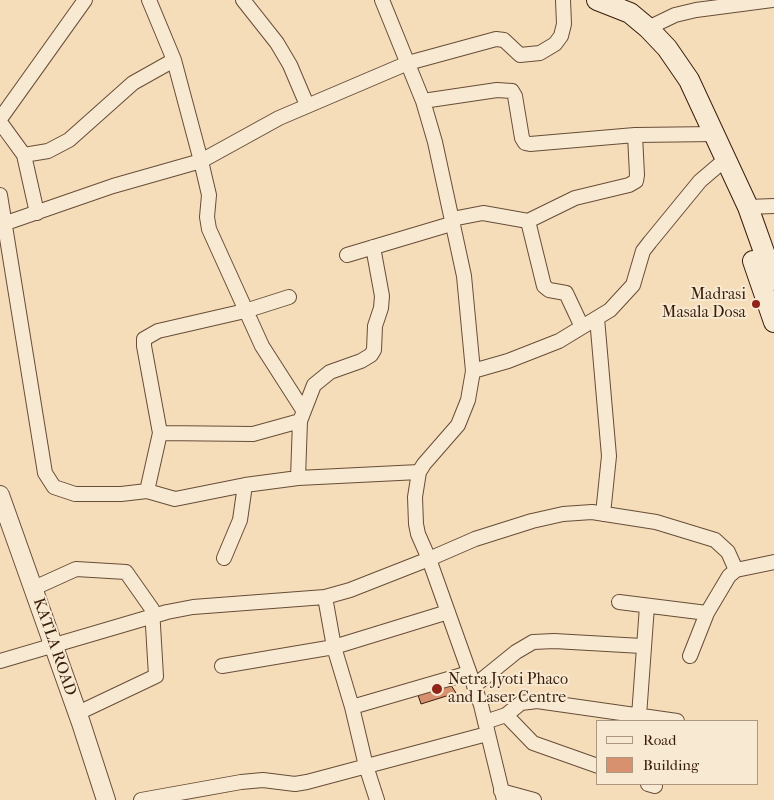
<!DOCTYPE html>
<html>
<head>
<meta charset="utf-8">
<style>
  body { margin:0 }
  #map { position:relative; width:774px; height:800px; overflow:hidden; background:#f5ddba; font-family:"IM FELL French Canon",serif }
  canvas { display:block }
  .legend { position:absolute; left:596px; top:720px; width:162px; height:65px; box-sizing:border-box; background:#f8e9d2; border:1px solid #ac9782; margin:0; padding:6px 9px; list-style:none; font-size:15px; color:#391d0b }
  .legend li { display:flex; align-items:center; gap:10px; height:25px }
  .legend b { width:25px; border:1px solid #ac9782 }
</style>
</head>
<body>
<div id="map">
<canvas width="774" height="800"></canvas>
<ul class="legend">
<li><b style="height:6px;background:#f8e9d2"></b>Road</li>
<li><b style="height:14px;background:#d7916f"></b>Building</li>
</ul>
</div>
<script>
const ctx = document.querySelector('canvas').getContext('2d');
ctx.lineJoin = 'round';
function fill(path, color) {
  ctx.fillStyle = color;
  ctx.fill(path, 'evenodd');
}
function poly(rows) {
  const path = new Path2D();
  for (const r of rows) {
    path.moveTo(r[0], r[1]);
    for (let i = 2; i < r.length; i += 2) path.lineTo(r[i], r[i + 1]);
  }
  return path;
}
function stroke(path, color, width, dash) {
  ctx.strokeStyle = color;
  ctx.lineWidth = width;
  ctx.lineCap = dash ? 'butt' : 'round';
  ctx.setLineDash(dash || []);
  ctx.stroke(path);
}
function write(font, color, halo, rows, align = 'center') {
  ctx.font = font + ' "IM FELL French Canon",serif';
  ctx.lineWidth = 4;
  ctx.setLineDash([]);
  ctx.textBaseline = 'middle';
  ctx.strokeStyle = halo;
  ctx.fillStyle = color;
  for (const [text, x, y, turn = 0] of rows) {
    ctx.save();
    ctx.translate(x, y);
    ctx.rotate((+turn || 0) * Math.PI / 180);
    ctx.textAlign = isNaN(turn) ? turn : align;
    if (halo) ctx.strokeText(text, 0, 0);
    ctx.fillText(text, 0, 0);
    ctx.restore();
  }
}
const building = poly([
  [449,682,456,693,421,704,417,692,449,682]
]);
const minor = poly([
  [149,0,174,60,201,161,209,195,207,217,209,229,262,346,303,410],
  [243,0,277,43,290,65,307,105],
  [382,0,423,101,435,142,464,276,473,371,468,400,458,425,424,464,419,472,415,497,416,524,418,534,429,559,475,539,532,521,563,514,592,512,656,522,715,540,728,552,736,570],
  [648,28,675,15,696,10,772,0],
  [423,101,497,90,512,91,515,96,522,138,525,143,530,144,635,135,716,134],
  [0,119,85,0],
  [0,122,24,155,37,213],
  [24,155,48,151,69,140,133,83,174,60],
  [0,195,45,473,54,487,75,494,121,494,147,491,175,499,245,485,298,478,419,472],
  [748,207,774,206],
  [452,219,483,213,528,221,575,198,629,185,636,181,637,175,635,135],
  [528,221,544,286,549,290,566,293,582,327],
  [6,223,113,186,201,161,279,118,408,63,496,39,504,40,520,55,540,53,555,44,561,36,564,24,563,0],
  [347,255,451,224],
  [597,318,609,456,603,514],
  [473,371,508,361,559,341,610,310,633,285,643,251,650,242,700,181,727,158],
  [160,433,253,434,300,421],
  [298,478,300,421,314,385,330,372,361,361,371,355,374,350,375,326,381,308,382,296,373,247],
  [147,491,160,433,144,346,144,339,158,331,245,311,289,297],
  [224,558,240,520,245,485],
  [34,588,76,569,126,572,152,609,156,676,78,713],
  [325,597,334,647,352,707,366,766,377,800],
  [619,602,707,613],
  [690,656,707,613,729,576,736,570,774,562],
  [0,661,167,612,193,607,325,597,350,590,429,559,481,705,504,800],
  [222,666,334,647,448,612],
  [474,686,516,652,533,642,554,641,642,646],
  [352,707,469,673],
  [506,715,533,743,598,766],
  [639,716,647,606],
  [485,722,506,715,521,703,537,701,677,721],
  [648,784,655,786],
  [501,791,534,800],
  [141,800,241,782,263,780,295,784,307,782,487,734]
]);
const tertiary = poly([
  [0,495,81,723,106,800]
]);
const secondary = poly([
  [597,0,630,13,648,28,667,48,689,80,748,207,774,280],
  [753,261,774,322]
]);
const markers = [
  [756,304,5,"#8f2418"],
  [437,689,6,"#8f2418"]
];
const poiNames = [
  ["Madrasi",746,295],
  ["Masala Dosa",746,313],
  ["Netra Jyoti Phaco",448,680,"left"],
  ["and Laser Centre",448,698,"left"]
];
const streetNames = [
  ["KATLA ROAD",54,647,71]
];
fill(building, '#d7916f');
stroke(building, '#391d0b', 1);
stroke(minor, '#684d37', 16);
stroke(tertiary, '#684d37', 20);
stroke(secondary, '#391d0b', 22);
stroke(minor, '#f8e9d2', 14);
stroke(tertiary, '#f8e9d2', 18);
stroke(secondary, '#f8e9d2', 20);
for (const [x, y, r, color] of markers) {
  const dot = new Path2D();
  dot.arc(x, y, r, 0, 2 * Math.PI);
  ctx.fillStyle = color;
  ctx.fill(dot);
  stroke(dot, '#f8e9d2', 2);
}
write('16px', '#391d0b', '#f8e9d2', poiNames, 'right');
write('16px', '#391d0b', '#f8e9d2', streetNames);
</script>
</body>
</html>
